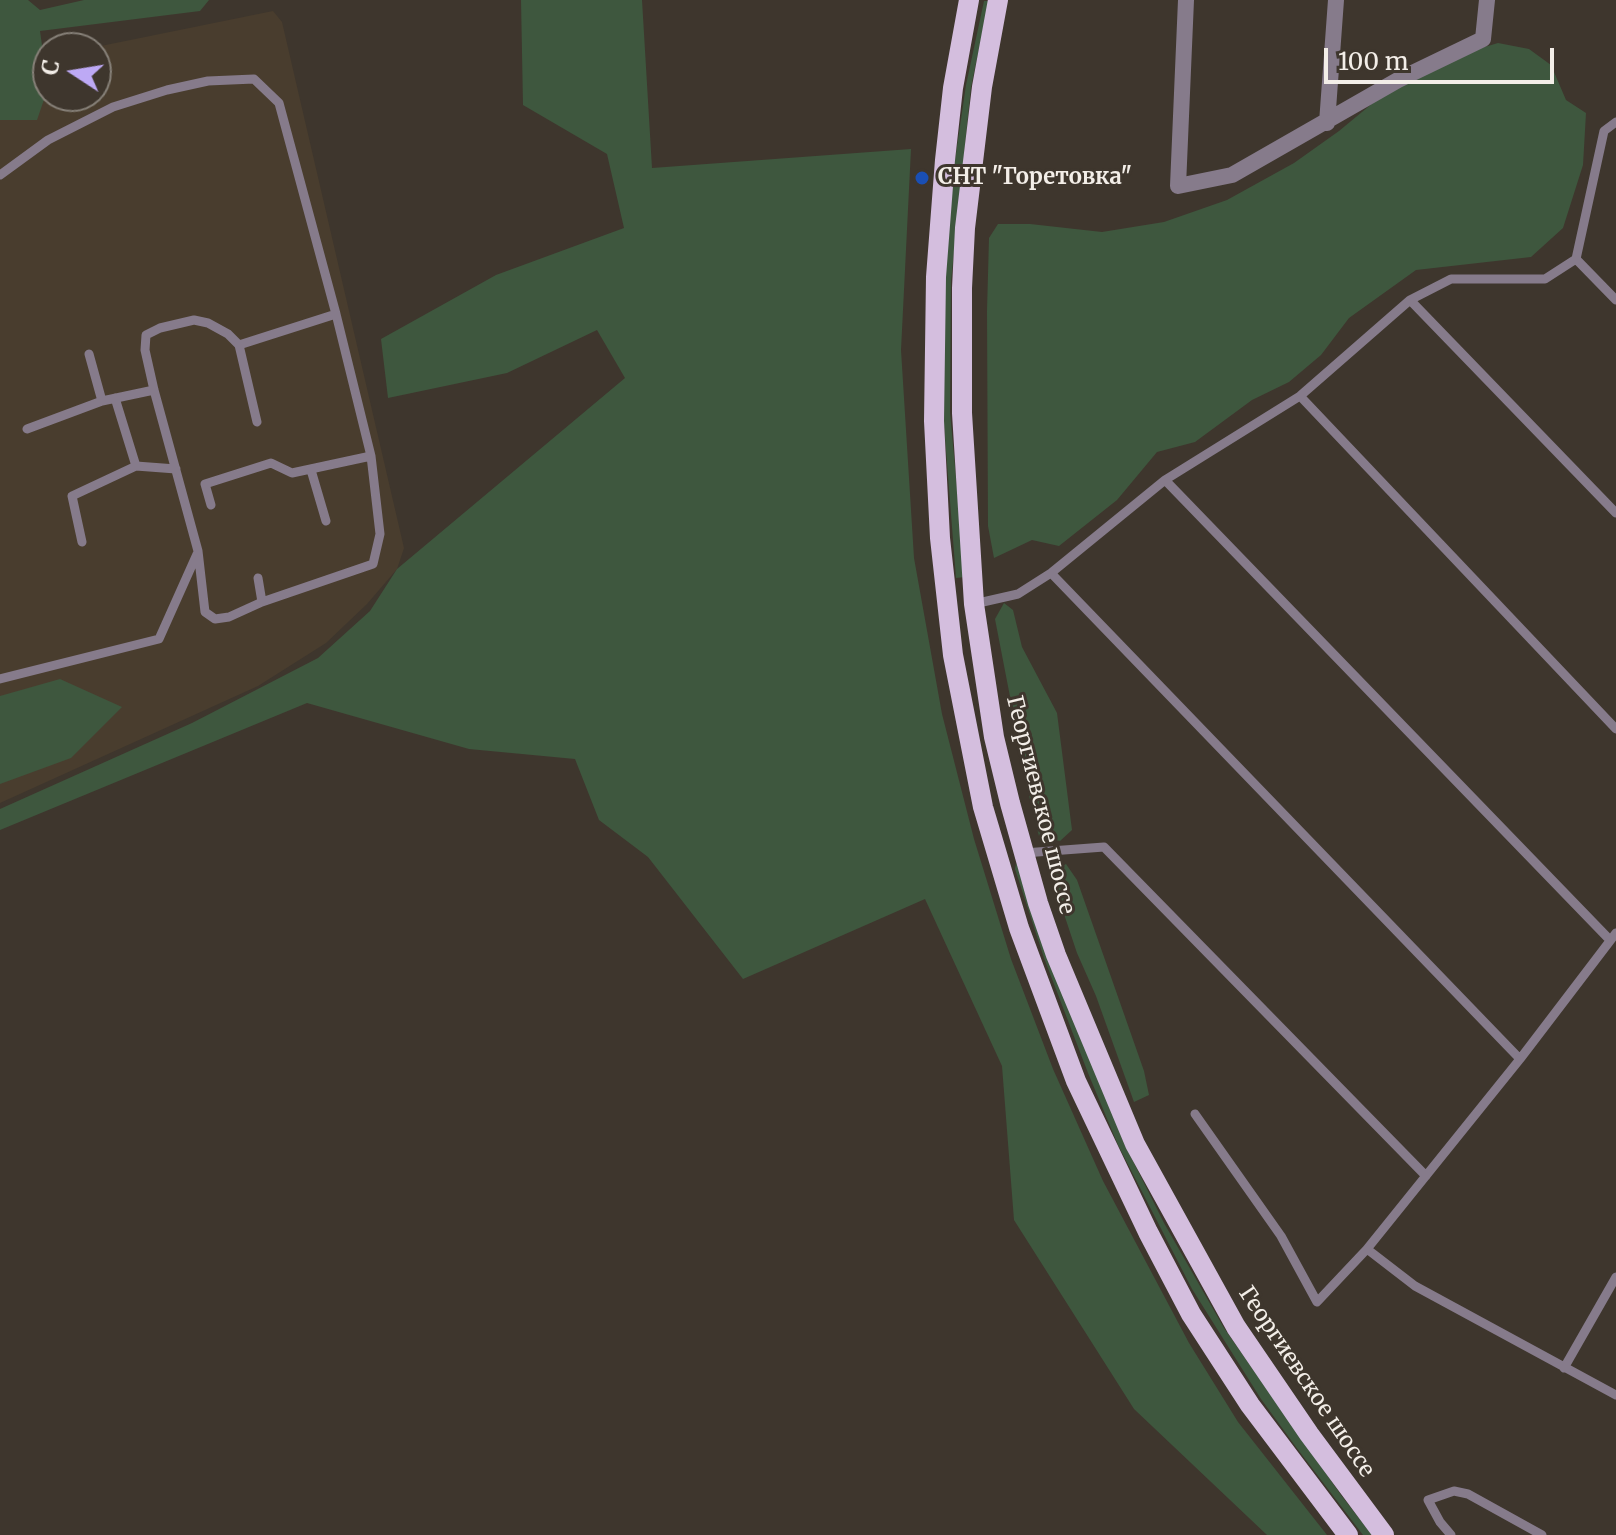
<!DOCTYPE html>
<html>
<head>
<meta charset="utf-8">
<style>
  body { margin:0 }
  #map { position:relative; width:1616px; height:1535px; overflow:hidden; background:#3e362d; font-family:Merriweather,serif }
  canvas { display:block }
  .north { position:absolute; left:32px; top:32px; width:80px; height:80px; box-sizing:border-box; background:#3e362d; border:2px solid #868078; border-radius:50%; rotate:282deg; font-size:22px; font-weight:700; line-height:32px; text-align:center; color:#f3eee8 }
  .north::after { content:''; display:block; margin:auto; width:28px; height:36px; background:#bda9f5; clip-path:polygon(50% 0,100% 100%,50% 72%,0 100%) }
  .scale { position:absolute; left:1324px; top:48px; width:230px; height:36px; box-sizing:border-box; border:4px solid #f3eee8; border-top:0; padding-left:10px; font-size:24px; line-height:28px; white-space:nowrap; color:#f3eee8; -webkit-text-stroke:6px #3e362d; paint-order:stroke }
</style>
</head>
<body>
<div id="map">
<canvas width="1616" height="1535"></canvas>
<div class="north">С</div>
<div class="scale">100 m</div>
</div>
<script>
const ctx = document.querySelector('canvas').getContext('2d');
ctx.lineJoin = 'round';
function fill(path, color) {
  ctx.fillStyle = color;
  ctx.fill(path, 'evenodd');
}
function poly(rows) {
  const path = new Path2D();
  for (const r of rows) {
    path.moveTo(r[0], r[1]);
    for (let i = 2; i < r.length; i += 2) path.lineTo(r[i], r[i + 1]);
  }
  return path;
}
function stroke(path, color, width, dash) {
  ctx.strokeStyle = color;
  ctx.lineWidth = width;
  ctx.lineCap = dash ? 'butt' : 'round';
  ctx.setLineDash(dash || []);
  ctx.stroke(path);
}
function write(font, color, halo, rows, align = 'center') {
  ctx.font = font + ' Merriweather,serif';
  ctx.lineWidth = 6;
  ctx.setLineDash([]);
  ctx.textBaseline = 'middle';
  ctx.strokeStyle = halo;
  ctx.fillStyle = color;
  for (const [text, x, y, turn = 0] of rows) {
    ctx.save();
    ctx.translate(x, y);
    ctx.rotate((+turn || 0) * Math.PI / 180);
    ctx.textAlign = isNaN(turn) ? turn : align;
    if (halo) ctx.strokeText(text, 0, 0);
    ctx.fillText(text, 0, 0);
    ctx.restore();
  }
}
const medical = poly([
  [273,11,282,22,404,548,397,569,367,604,326,643,258,686,0,803,0,112,34,59,48,57,48,96,96,96,96,48,91,48]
]);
const green = poly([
  [0,0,28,0,40,10,84,0,209,0,200,11,40,31,48,88,37,120,0,120],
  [521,0,642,0,652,168,911,149,901,350,914,558,942,714,974,839,1011,959,1053,1069,1103,1181,1189,1343,1238,1422,1327,1535,1267,1535,1134,1409,1014,1220,1002,1066,925,899,743,979,648,857,599,820,575,759,469,749,307,703,0,830,0,809,192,723,318,658,370,611,397,569,625,378,597,330,507,373,388,398,381,339,496,275,624,228,607,154,523,105],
  [984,1,989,1,971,87,951,281,950,412,965,577,956,578,943,412,944,280,955,160,966,85],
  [1498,43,1529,49,1551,65,1566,100,1586,113,1583,165,1563,228,1531,257,1416,270,1349,318,1321,355,1289,382,1252,400,1195,442,1157,452,1117,500,1059,546,1032,540,994,558,988,526,987,311,989,238,998,224,1030,224,1102,232,1164,222,1227,200,1294,163,1339,131,1391,88,1461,54],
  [1004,603,1013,610,1022,647,1057,713,1072,830,1060,841,1039,836,1030,800,995,619],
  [60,679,122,707,71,758,0,784,0,696],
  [1016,863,1124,1143,1164,1223,1224,1328,1341,1495,1372,1535,1363,1535,1296,1447,1261,1399,1192,1289,1118,1145,1088,1073,1044,958,1015,869],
  [1066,864,1077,880,1144,1071,1149,1095,1134,1102,1096,996,1077,953,1055,887,1053,872]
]);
const lane = poly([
  [0,175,48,140,113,107,167,90,208,81,254,79,279,103,336,314,371,456,380,534,373,564,262,602,229,617,215,619,205,612,198,551,154,390,145,350,146,335,160,328,194,320,208,323,228,334,239,345,336,314],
  [1576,259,1616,300],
  [1410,300,1616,513],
  [239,345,257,422],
  [89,354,102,401],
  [1300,396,1616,729],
  [115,398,136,466],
  [27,429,102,401,154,390],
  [311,470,326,521],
  [1165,480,1609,939],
  [211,505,205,484,271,463,292,473,371,456],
  [82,542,72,496,136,466,176,469],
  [1051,573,1520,1059],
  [258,578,262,602],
  [974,604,1018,594,1051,573,1165,480,1300,396,1410,300,1451,279,1545,279,1576,259,1604,131,1616,122],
  [0,679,159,639,197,554],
  [1024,853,1104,847,1426,1176],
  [1195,1114,1281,1236,1317,1302,1367,1249,1520,1059,1616,933],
  [1367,1249,1415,1286,1616,1395],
  [1564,1368,1616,1277],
  [1451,1535,1440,1522,1428,1500,1454,1491,1468,1494,1542,1535]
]);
const street = poly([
  [1186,0,1178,186,1232,175,1398,80,1483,39,1487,0],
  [1327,123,1336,0]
]);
const primary = poly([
  [969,0,953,88,945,160,936,277,934,421,940,538,953,655,983,807,1019,928,1076,1081,1148,1232,1191,1314,1250,1405,1348,1535],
  [998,0,982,87,965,228,962,288,962,413,974,604,994,737,1010,803,1038,903,1056,955,1135,1144,1236,1327,1309,1434,1384,1535]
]);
const markers = [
  [922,178,8,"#1a4fb4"]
];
const poiNames = [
  ["СНТ \"Горетовка\"",938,178]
];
const streetNames = [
  ["Георгиевское шоссе",1040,805,76],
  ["Георгиевское шоссе",1306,1382,56]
];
fill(medical, '#493d2e');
fill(green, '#3e573e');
stroke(lane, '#867b8b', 9);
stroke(street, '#867b8b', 16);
stroke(primary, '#d4bede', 20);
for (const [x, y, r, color] of markers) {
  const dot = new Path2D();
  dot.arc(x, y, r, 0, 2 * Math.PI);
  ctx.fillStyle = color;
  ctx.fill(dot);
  stroke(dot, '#3e362d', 3);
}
write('bold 22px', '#f3eee8', '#3e362d', poiNames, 'left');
write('22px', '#f3eee8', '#3e362d', streetNames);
</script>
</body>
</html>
